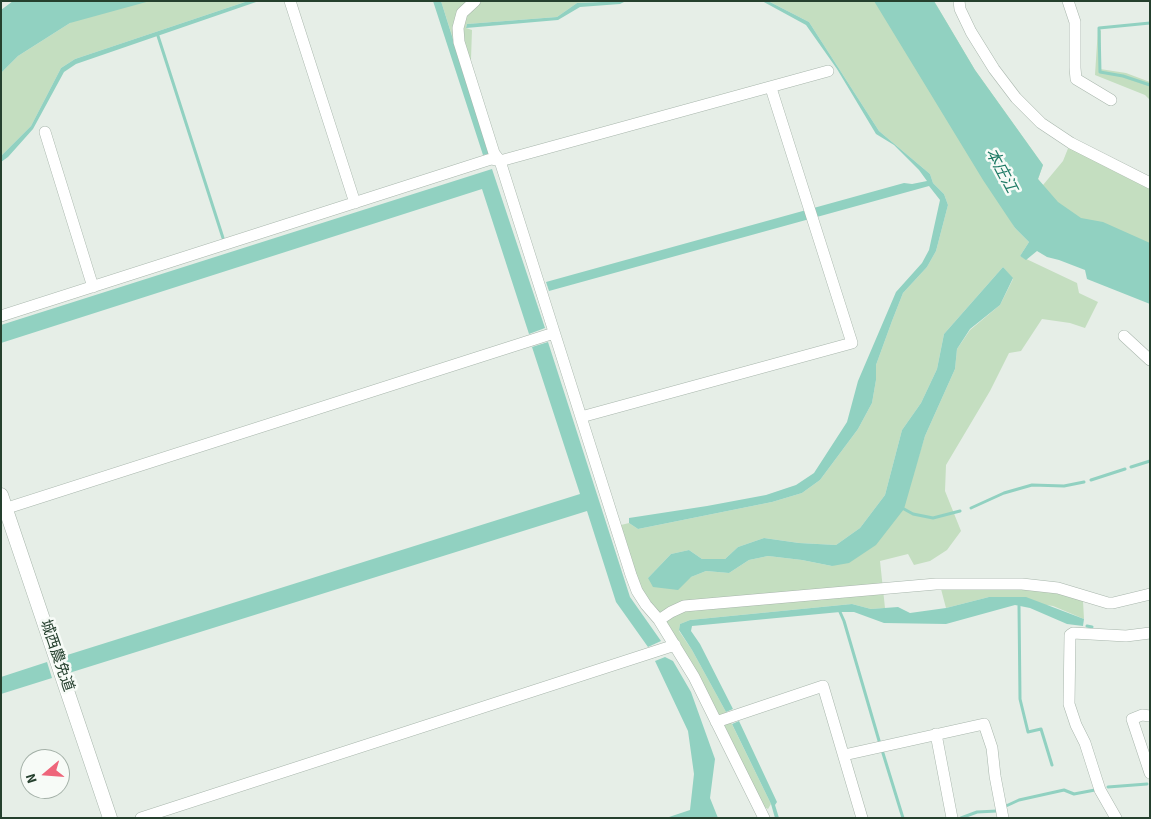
<!DOCTYPE html>
<html>
<head>
<meta charset="utf-8">
<style>
  body { margin:0 }
  #map { position:relative; width:1151px; height:819px; overflow:hidden; background:#e6eee7; font-family:"Source Sans 3",sans-serif }
  canvas { display:block }
  .frame { position:absolute; inset:0; border:2px solid #25402e; pointer-events:none }
  .north { position:absolute; left:20px; top:749px; width:50px; height:50px; box-sizing:border-box; background:#f7fbf7; border:1px solid #a3b0a7; border-radius:50%; rotate:252deg; font-size:14px; font-weight:700; line-height:20px; text-align:center; color:#25402e }
  .north::after { content:''; display:block; margin:auto; width:18px; height:22px; background:#ee657a; clip-path:polygon(50% 0,100% 100%,50% 72%,0 100%) }
</style>
</head>
<body>
<div id="map">
<canvas width="1151" height="819"></canvas>
<div class="frame"></div>
<div class="north">N</div>
</div>
<script>
const ctx = document.querySelector('canvas').getContext('2d');
ctx.lineJoin = 'round';
function fill(path, color) {
  ctx.fillStyle = color;
  ctx.fill(path, 'evenodd');
}
function poly(rows) {
  const path = new Path2D();
  for (const r of rows) {
    path.moveTo(r[0], r[1]);
    for (let i = 2; i < r.length; i += 2) path.lineTo(r[i], r[i + 1]);
  }
  return path;
}
function stroke(path, color, width, dash) {
  ctx.strokeStyle = color;
  ctx.lineWidth = width;
  ctx.lineCap = dash ? 'butt' : 'round';
  ctx.setLineDash(dash || []);
  ctx.stroke(path);
}
function write(font, color, halo, rows, align = 'center') {
  ctx.font = font + ' "Source Sans 3","Noto Sans JP",sans-serif';
  ctx.lineWidth = 5;
  ctx.setLineDash([]);
  ctx.textBaseline = 'middle';
  ctx.strokeStyle = halo;
  ctx.fillStyle = color;
  for (const [text, x, y, turn = 0] of rows) {
    ctx.save();
    ctx.translate(x, y);
    ctx.rotate((+turn || 0) * Math.PI / 180);
    ctx.textAlign = isNaN(turn) ? turn : align;
    if (halo) ctx.strokeText(text, 0, 0);
    ctx.fillText(text, 0, 0);
    ctx.restore();
  }
}
const green = poly([
  [97,1,248,1,75,59,61,68,31,126,1,156,1,73,18,56,70,23],
  [441,1,613,1,577,3,557,17,467,24,466,28,472,30,471,59,461,64],
  [768,1,887,1,1015,228,1029,242,1020,256,1077,283,1079,293,1098,302,1085,328,1070,323,1042,319,1021,351,1009,353,990,391,946,465,945,491,961,531,947,550,930,561,914,565,908,554,880,561,885,608,871,609,852,604,690,620,680,624,679,631,692,650,726,712,771,804,768,809,762,806,640,587,621,525,629,523,638,529,772,502,802,493,820,480,858,429,872,403,876,380,876,365,892,321,903,293,927,267,936,251,948,205,944,194,933,183,930,174,879,131,809,22],
  [1003,267,1013,279,1000,305,970,330,957,349,955,369,925,436,916,465,832,566,802,560,768,556,749,560,729,573,706,571,691,577,648,578,671,554,689,550,702,559,725,559,738,547,764,538,799,543,836,545,860,528,885,495,902,430,921,403,937,369,944,334],
  [934,1,975,70,1043,165,1038,179,1043,185,1063,161,1069,146,1150,187,1150,264,1038,208],
  [1098,28,1101,31,1100,69,1126,73,1150,82,1150,100,1145,95,1095,75],
  [1021,587,1056,591,1083,601,1084,619,1053,606,989,597,946,608,941,589]
]);
const water = poly([
  [13,1,150,1,70,23,18,56,1,73,1,10],
  [248,1,259,1,76,64,64,72,33,129,8,157,1,162,1,156,31,126,61,68,75,59],
  [433,1,441,1,489,154,483,155],
  [626,1,620,4,580,7,558,20,466,28,467,24,557,17,577,3],
  [762,1,768,1,809,22,879,131,930,174,933,183,944,194,948,205,936,251,927,267,903,293,892,321,876,365,876,380,872,403,858,429,820,480,802,493,772,502,638,529,629,523,629,518,707,506,766,495,796,485,814,473,847,422,858,381,896,292,922,263,929,250,940,200,929,186,549,291,546,282,904,183,912,184,927,181,919,170,894,145,876,134,837,69,806,25],
  [874,1,934,1,975,70,1043,165,1038,179,1058,202,1081,218,1103,222,1150,243,1150,304,1087,279,1085,270,1059,260,1047,257,1037,251,1026,260,1020,256,1029,242,1015,228,983,180],
  [492,169,545,328,529,334,482,189,1,343,1,325],
  [1003,267,1013,278,1000,305,970,329,957,349,955,369,925,436,904,509,876,545,849,563,832,566,802,560,768,556,749,560,729,573,706,571,691,577,678,590,653,587,648,578,671,554,689,550,702,559,725,559,738,547,764,538,799,543,836,545,860,528,885,495,902,430,921,403,937,369,944,334],
  [548,342,630,597,661,641,648,647,616,602,587,511,69,673,64,656,580,494,532,347],
  [989,597,1026,597,1084,619,1083,626,1067,624,1030,608,1015,605,946,624,884,623,854,612,840,612,692,626,691,631,700,644,733,709,726,712,692,650,679,630,680,624,690,620,852,604,871,609,898,607,910,613,946,608],
  [665,657,673,661,691,692,715,759,710,798,718,818,666,818,690,810,694,774,688,731,655,661],
  [47,662,52,678,1,694,1,677],
  [739,721,777,802,775,805,779,818,775,818,771,804,732,724]
]);
const stream = poly([
  [1150,23,1099,28,1100,72,1123,76,1150,85],
  [158,36,223,238],
  [1131,467,1150,461],
  [1091,480,1125,469],
  [971,508,1004,493,1032,485,1064,486,1084,482],
  [904,509,913,514,933,518,960,511],
  [1019,606,1020,699,1028,732,1041,729,1052,765],
  [840,612,844,621,880,744],
  [1087,626,1092,627],
  [882,750,903,818],
  [1108,787,1147,784],
  [1006,806,1019,800,1064,790,1074,794,1095,790],
  [961,818,977,812,997,811]
]);
const minor = poly([
  [290,1,355,203],
  [475,1,462,13,458,28,459,42,494,153,500,161,631,575,637,591,646,605,659,620,694,677,764,818],
  [959,1,960,9,971,32,994,69,1016,98,1041,123,1071,143,1150,183],
  [1068,1,1075,22,1075,68,1076,79,1111,100],
  [45,132,93,287],
  [1,316,491,159,500,161,828,71],
  [1124,336,1150,360],
  [581,417,852,343,771,88],
  [1,510,554,333],
  [659,620,671,612,684,606,936,584,1022,584,1058,588,1108,603,1113,603,1150,594],
  [1150,716,1142,715,1132,719,1150,773],
  [716,722,823,686,862,818],
  [936,734,952,818],
  [844,755,984,724,992,748,995,776,1003,818],
  [141,818,675,645],
  [1116,818,1100,790,1085,743,1076,725,1069,704,1070,635,1073,633,1126,636,1150,633]
]);
const tertiary = poly([
  [1,495,110,818]
]);
const streetNames = [
  ["城西農免道",56,656,71]
];
const waterNames = [
  ["本庄江",1000,171,62]
];
fill(green, '#c4dec0');
fill(water, '#91d1c1');
stroke(stream, '#91d1c1', 3);
stroke(minor, '#a8b6ac', 12);
stroke(tertiary, '#a8b6ac', 15);
stroke(minor, '#fff', 11);
stroke(tertiary, '#fff', 14);
write('15px', '#25402e', '#f7fbf7', streetNames);
write('italic 16px', '#207b66', '#f7fbf7', waterNames);
</script>
</body>
</html>
